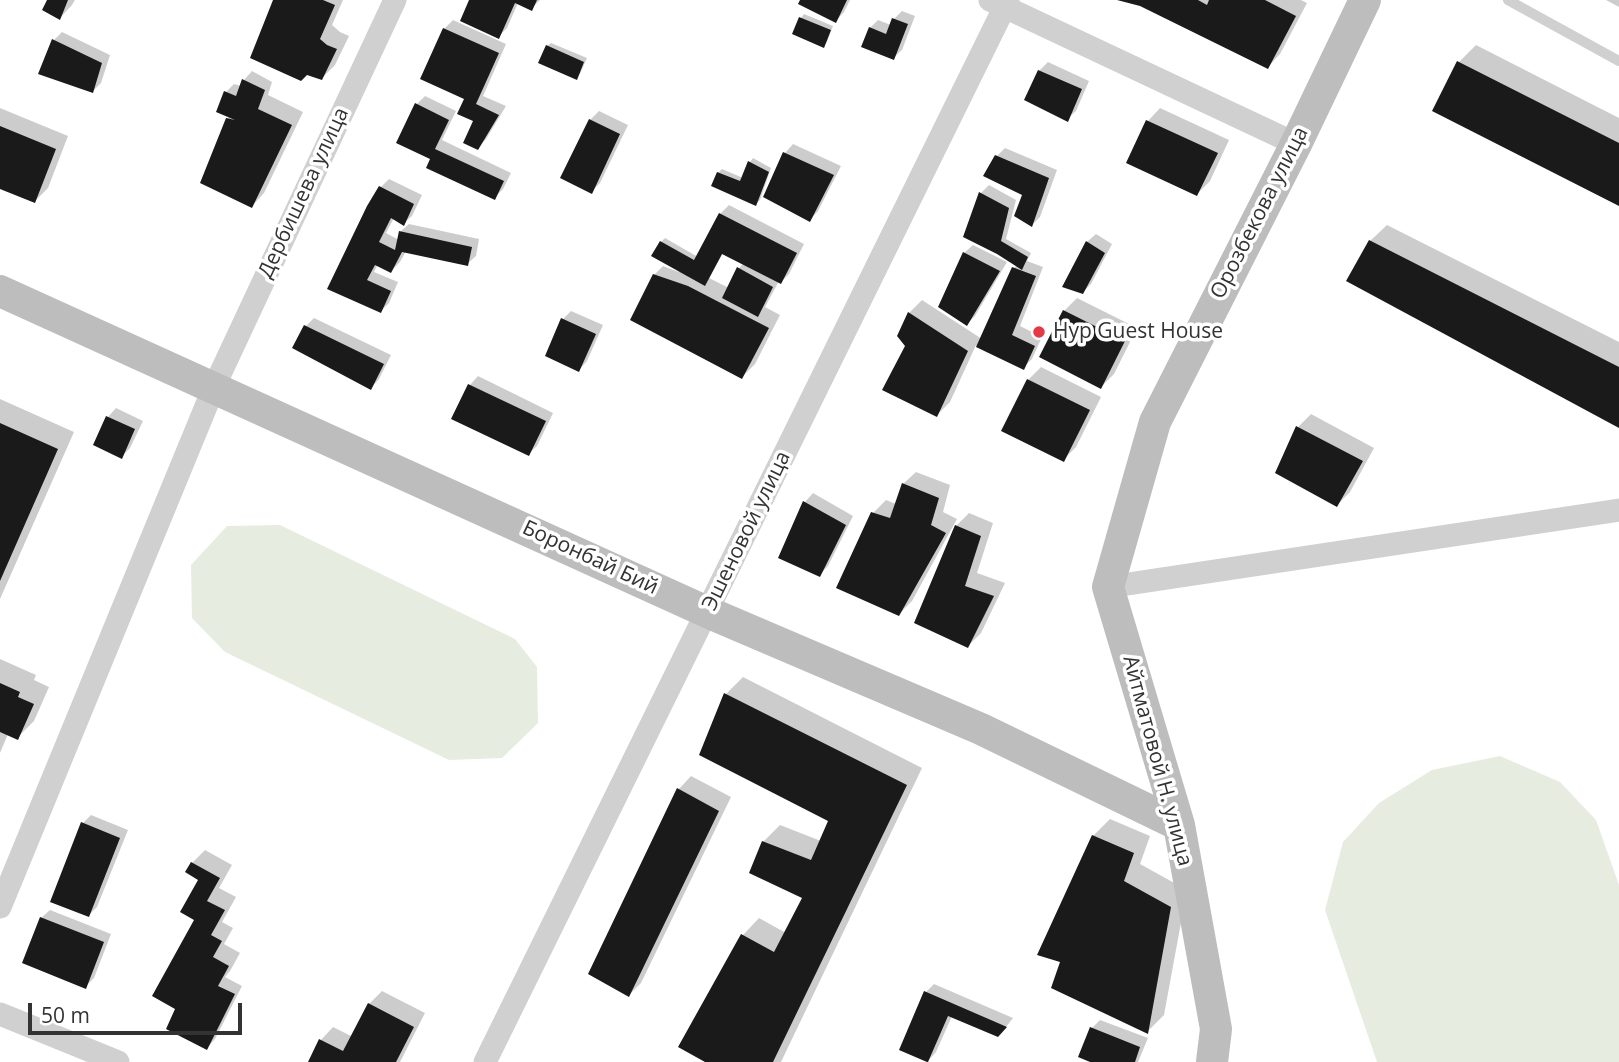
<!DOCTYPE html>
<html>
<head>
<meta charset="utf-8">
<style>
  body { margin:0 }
  #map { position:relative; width:1619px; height:1062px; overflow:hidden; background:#fff; font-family:"Open Sans",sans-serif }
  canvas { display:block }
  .scale { position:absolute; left:28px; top:1003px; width:214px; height:32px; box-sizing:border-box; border:4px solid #333; border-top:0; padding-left:9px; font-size:21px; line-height:24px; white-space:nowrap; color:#333; -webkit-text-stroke:5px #fff; paint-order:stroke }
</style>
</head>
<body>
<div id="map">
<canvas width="1619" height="1062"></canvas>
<div class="scale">50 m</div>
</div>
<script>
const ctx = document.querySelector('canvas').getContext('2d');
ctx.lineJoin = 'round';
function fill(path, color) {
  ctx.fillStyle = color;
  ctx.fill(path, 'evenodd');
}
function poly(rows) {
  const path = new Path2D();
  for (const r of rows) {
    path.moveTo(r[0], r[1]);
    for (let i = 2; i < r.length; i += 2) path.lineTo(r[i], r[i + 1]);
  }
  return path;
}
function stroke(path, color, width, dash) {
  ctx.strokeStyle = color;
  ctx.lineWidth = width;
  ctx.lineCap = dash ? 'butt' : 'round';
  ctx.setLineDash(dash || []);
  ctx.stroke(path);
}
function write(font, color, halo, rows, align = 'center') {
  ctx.font = font + ' "Open Sans",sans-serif';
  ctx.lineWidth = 7;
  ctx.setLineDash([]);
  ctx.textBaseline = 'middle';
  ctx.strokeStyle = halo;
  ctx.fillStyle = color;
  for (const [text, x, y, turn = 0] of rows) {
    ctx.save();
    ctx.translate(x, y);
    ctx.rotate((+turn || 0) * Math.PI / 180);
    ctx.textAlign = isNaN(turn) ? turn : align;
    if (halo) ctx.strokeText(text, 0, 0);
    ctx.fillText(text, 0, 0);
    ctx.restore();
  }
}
const green = poly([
  [280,525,515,639,537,667,538,723,502,758,449,760,225,652,192,618,191,565,227,526],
  [1500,756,1560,782,1596,820,1619,885,1619,1062,1377,1062,1325,910,1343,842,1379,803,1432,770]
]);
const shadow = poly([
  [49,0,75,0,72,5,60,18],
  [274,0,343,0,332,25,340,32,349,36,335,65,322,78],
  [471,0,540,0,531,9,518,3,507,28,499,36],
  [802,0,850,0,844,12,836,21],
  [1120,0,1301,0,1307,3,1280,54,1268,67,1141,4],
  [1606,0,1619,0,1619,7],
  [902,11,915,16,902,50,893,58,870,28,878,20,891,25,894,19],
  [804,14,833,26,827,42,823,46,801,18],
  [453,20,506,44,483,96,506,106,486,139,478,148,476,120,466,98,444,29],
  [62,32,110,55,101,83,93,91,54,40],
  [551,43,587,58,580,74,576,78,547,46],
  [1476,45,1619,118,1619,204,1434,110,1459,62],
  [1048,62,1089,81,1076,111,1067,119,1039,71],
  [252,71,272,82,268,95,303,112,264,193,252,206,227,119,230,116,226,92,234,84,241,86,244,80],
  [425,96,456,111,442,140,511,173,503,189,494,198,432,158,417,104],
  [0,108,68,136,48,188,35,201,0,187],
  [1160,108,1229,140,1210,181,1197,194,1128,162,1148,121],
  [599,111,628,125,600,183,591,192,590,120],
  [793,144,841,166,818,211,810,220,765,197,785,153],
  [1005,148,1057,170,1040,217,1032,225,1025,194,997,156],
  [753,158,771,168,760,200,756,204,718,173,722,169,743,178,750,162],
  [389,179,422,195,412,216,403,224,394,218,386,233,399,240,400,232,409,224,479,239,476,256,467,264,406,251,400,262,391,271,378,264,374,272,398,282,389,303,381,311,329,288,381,187],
  [989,185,1016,200,1006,239,1031,253,1027,261,1043,267,1020,326,1042,337,1032,359,1023,368,976,345,950,402,937,415,907,346,909,313,922,300,982,339,1014,268,1017,265,998,253,981,193],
  [729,205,804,244,789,274,781,282,779,281,765,307,780,315,755,364,742,377,654,275,663,266,679,272,680,270,661,242,665,238,698,257,720,214],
  [723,253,744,263,739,268,729,288,709,278],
  [1387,225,1619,342,1619,426,1370,241],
  [1096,234,1112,244,1091,284,1083,292,1087,242],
  [973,245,1007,262,975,316,967,324,964,253],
  [1077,298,1137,328,1114,374,1101,387,1064,311],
  [571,311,603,325,587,361,579,370,563,319],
  [314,318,391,355,379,379,371,388,306,326],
  [1041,367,1101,397,1076,447,1063,460,1028,380],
  [478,376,553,413,537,446,528,454,453,418,470,385],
  [0,399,74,432,0,599],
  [116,408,143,421,130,448,121,457,95,445,108,417],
  [1311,414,1374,448,1350,492,1337,505,1278,472,1298,427],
  [916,472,950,485,943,512,957,519,912,601,899,614,873,513,886,500,896,504,903,484],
  [813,493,853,516,828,566,819,575,780,557,805,502],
  [969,513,993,523,977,573,1005,583,981,633,968,646,956,526],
  [0,659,36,675,34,680,49,687,34,721,17,738,8,734,0,753],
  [743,677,922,768,781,1062,708,1062,743,935,759,918,786,933,804,897,763,842,780,825,821,841,830,820,726,694],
  [691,776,731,797,641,983,629,995,679,789],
  [91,815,128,830,97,907,89,915,83,823],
  [1110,819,1150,836,1140,864,1187,890,1164,1015,1147,1032,1093,836],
  [205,850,232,865,219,888,236,897,222,922,233,928,224,944,240,953,230,971,225,977,242,986,215,1039,207,1048,182,1000,196,920,200,879,192,863],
  [50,910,111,934,94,978,85,987,41,918],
  [934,984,1013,1018,1006,1027,952,1016,936,1052,928,1061,926,992],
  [382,991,425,1013,400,1062,310,1062,321,1040,333,1027,353,1037,369,1004],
  [1100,1020,1148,1038,1138,1062,1095,1062,1092,1028]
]);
const building = poly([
  [47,0,68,0,60,20,42,10],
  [273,0,323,0,335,5,320,39,327,45,337,49,322,80,307,75,301,81,250,58],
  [469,0,537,0,532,11,515,3,499,39,460,21],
  [800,0,847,0,836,23,798,4],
  [1117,0,1198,0,1207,5,1209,0,1265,0,1296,16,1268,69,1140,6],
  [799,17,831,30,824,48,792,34],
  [892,18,908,24,894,60,861,47,869,27,886,34],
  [443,28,499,53,476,104,499,115,478,150,463,143,473,121,457,114,464,99,420,79],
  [52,39,102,63,93,93,38,74],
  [546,45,584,62,577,80,538,63],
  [1457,61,1619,143,1619,206,1432,111],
  [1038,70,1082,89,1068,122,1024,100],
  [242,79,265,90,258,109,292,125,252,208,200,183,226,118,235,120,216,112,224,91,236,96],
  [415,103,449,120,435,149,504,181,495,200,426,168,430,159,396,143],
  [589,119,620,134,592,194,560,178],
  [1146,120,1218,153,1197,196,1126,163],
  [0,126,56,149,35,203,0,189],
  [783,152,834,175,810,222,763,197],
  [995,155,1049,178,1032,227,1014,216,1022,195,983,176],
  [748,161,769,172,756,206,711,186,717,172,740,181],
  [379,186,414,204,404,226,391,218,379,242,395,250,399,231,472,247,468,266,402,252,391,273,375,265,367,280,391,291,381,313,327,289,367,206],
  [979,192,1009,208,1001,241,1028,257,1022,270,997,254,963,237],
  [719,213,797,253,781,284,722,254,705,286,651,256,660,241,694,260],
  [1369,240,1619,367,1619,428,1346,281],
  [1086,241,1105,253,1083,294,1062,287],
  [963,252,1000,271,967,326,938,307],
  [737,267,773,287,758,317,722,298],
  [1012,267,1036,276,1012,335,1035,346,1024,370,976,347],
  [653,274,688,286,769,328,742,379,630,320],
  [1063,310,1125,341,1101,389,1039,357],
  [908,312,968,351,937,417,882,390,905,346,897,336],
  [561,318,596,334,579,372,545,356],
  [304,325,384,364,371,390,292,348],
  [1027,379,1090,410,1064,462,1001,431],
  [468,384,546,421,529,456,451,419],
  [106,416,135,429,122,459,93,445],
  [0,423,58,449,0,581],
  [1296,426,1363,461,1337,507,1275,473],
  [902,483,939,498,931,525,946,533,899,616,836,588,871,512,890,518],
  [803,501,846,525,820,577,778,558],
  [955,525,981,536,965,586,994,596,968,648,914,623],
  [0,683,20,692,18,697,34,704,18,740,0,732],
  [724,693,907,785,773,1062,705,1062,678,1047,741,934,774,952,802,898,749,873,762,841,811,860,828,821,699,755],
  [677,788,719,811,629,997,588,974],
  [81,822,120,838,89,917,50,902],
  [1092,835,1134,853,1124,881,1171,907,1148,1034,1051,988,1060,962,1037,955],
  [191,862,220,878,207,901,225,910,211,935,222,941,213,957,229,966,218,986,235,994,207,1050,166,1029,175,1009,152,996,194,920,180,912,198,880,185,872],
  [40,917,104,942,86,989,22,963],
  [924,991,1007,1027,998,1037,948,1016,928,1062,927,1062,899,1050],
  [368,1003,414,1027,396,1062,308,1062,319,1039,343,1051],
  [1090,1027,1140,1047,1135,1062,1090,1062,1078,1057]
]);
const lane = poly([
  [1508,0,1619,61]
]);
const street = poly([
  [990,0,1296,144],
  [1108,587,1619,510],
  [0,907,214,387,395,0],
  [0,1014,118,1062],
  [485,1062,1008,0]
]);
const secondary = poly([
  [0,291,707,612,981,729,1179,825],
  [1212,1062,1216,1029,1179,825,1108,587,1155,422,1296,144,1365,0]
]);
const markers = [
  [1039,332,7,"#e63946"]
];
const streetNames = [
  ["Дербишева улица",304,193,-65],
  ["Орозбекова улица",1260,213,-63],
  ["Эшеновой улица",747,531,-64],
  ["Боронбай Бий",590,558,25],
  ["Айтматовой Н. улица",1157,761,75]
];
const poiNames = [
  ["Нур Guest House",1053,332]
];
fill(green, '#e6ecdf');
fill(shadow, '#0003');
fill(building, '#1a1a1a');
stroke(lane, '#d0d0d0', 10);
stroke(street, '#d0d0d0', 23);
stroke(secondary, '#bdbdbd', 32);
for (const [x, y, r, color] of markers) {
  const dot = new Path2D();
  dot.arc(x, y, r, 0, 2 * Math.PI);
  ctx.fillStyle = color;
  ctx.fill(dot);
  stroke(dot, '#fff', 2.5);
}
write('21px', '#333', '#fff', streetNames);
write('21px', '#333', '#fff', poiNames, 'left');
</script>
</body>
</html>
